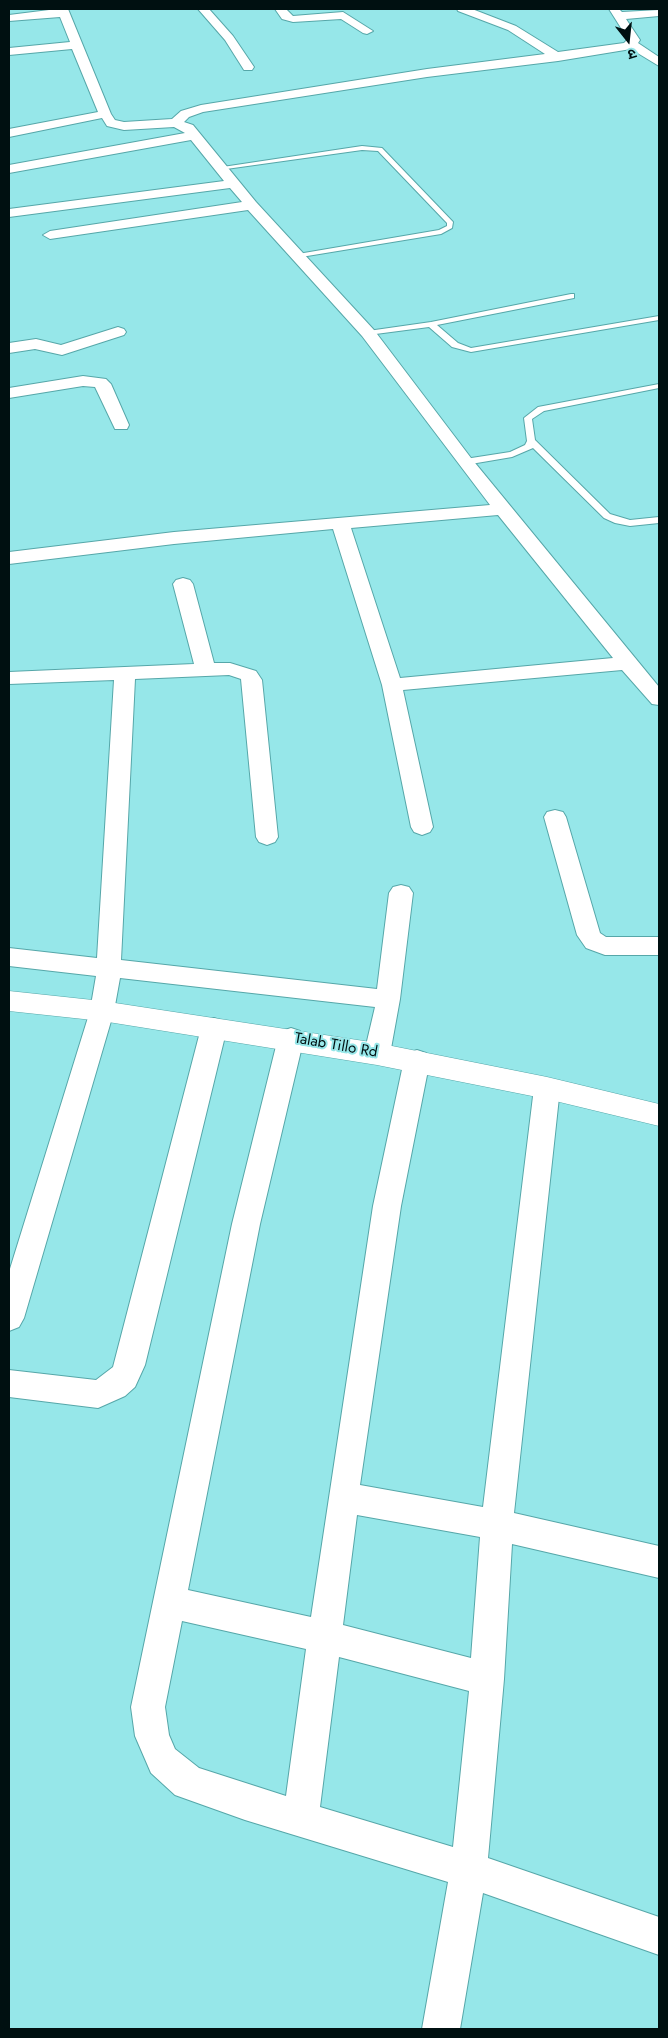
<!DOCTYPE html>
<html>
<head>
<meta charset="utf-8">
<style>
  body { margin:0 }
  #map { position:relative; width:668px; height:2038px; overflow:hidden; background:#96e7e9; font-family:Jost,"Noto Sans Devanagari",sans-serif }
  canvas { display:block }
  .frame { position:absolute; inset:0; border:10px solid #001011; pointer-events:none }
  .north { position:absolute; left:603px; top:15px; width:50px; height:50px; -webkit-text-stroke:4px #96e7e9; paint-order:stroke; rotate:164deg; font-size:14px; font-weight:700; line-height:20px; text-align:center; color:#001011 }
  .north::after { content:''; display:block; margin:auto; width:18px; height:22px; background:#001011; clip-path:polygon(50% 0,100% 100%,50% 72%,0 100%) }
</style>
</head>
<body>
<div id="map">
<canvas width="668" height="2038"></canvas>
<div class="frame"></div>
<div class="north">उ</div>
</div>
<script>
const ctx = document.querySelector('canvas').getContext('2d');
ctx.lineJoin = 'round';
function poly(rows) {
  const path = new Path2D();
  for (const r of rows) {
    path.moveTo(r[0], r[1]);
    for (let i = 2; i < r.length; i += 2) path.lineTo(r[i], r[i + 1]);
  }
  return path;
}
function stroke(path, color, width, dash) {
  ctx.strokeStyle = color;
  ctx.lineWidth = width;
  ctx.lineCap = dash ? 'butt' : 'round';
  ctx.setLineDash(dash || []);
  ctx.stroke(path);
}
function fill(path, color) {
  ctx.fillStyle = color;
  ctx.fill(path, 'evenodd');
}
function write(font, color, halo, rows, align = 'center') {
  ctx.font = font + ' Jost,sans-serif';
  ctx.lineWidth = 4;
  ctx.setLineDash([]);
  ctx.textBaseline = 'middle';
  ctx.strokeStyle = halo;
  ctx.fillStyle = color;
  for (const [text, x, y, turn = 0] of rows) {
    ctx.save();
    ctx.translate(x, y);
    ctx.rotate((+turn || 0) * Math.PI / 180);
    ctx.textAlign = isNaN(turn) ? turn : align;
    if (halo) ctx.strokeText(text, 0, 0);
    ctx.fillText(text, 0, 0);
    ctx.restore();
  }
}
const service = poly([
  [362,146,382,148,453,222,452,228,441,234,295,258,294,256,298,254,439,230,447,226,447,223,378,151,362,150,219,170,216,168,362,146],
  [571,294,574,294,574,298,437,325,458,343,471,348,659,316,659,320,471,352,452,347,429,327,368,335,364,333,368,331,431,322,571,294],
  [659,384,659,388,544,411,532,419,535,440,610,514,630,520,659,517,659,523,630,526,615,523,604,518,533,448,512,457,465,465,461,462,465,459,510,452,525,445,527,441,524,418,538,407,659,384]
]);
const minor = poly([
  [57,9,68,9,111,114,115,120,124,122,172,119,181,111,201,105,427,69,545,54,508,30,458,11,457,9,472,9,516,26,558,52,624,43,628,39,609,9,619,9,622,12,659,10,659,16,626,19,640,40,638,43,659,57,659,66,631,49,558,61,427,77,203,112,189,117,184,122,193,125,256,202,374,330,471,458,659,687,659,705,652,704,622,670,403,690,433,827,430,832,422,835,414,832,411,827,382,685,333,529,174,544,9,564,9,552,174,532,490,505,362,336,248,210,50,239,43,235,50,231,242,202,230,188,9,217,9,209,224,181,191,140,9,173,9,165,185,133,174,127,124,130,107,126,102,118,9,137,9,129,98,112,72,49,9,55,9,48,70,42,60,17,9,21,9,15,57,9],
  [498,515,613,658,400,678,351,528,498,515],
  [198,9,209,9,233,36,254,67,252,70,244,70,225,40,198,9],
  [275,9,286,9,293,16,343,12,373,31,367,34,363,33,341,19,293,22,282,19,275,9],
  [118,327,124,329,126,332,124,335,62,355,35,349,9,353,9,343,36,339,61,345,118,327],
  [83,376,106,379,111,384,129,425,127,429,115,429,95,387,83,386,9,398,9,388,83,376],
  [183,578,190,580,193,584,214,663,230,663,256,671,262,680,278,837,275,842,267,845,259,842,256,837,241,679,229,675,135,679,121,960,377,989,389,893,393,887,401,885,409,887,413,893,400,999,390,1054,386,1061,377,1064,368,1061,364,1054,375,1007,120,978,114,1011,24,1318,19,1327,9,1331,9,1272,90,1011,96,976,9,966,9,948,97,958,114,680,9,684,9,672,194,664,173,584,176,580,183,578],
  [555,810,563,812,566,817,600,933,606,937,659,937,659,955,605,955,586,948,577,935,544,817,547,812,555,810],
  [214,1018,223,1021,227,1028,145,1365,135,1387,125,1396,98,1408,9,1397,9,1370,96,1380,113,1367,201,1028,205,1021,214,1018],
  [291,1028,300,1031,304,1038,260,1224,188,1590,311,1617,373,1206,404,1060,408,1053,417,1050,426,1053,430,1060,401,1206,360,1485,483,1507,534,1088,538,1081,547,1078,556,1081,560,1088,514,1513,659,1546,659,1578,512,1544,504,1679,488,1858,659,1917,659,1955,483,1893,460,2029,422,2029,448,1882,245,1820,175,1795,151,1773,135,1736,131,1707,232,1224,278,1038,282,1031,291,1028],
  [357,1515,480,1537,471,1658,343,1625,357,1515],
  [182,1621,306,1649,286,1796,199,1768,175,1749,169,1735,165,1707,182,1621],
  [339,1657,469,1691,453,1847,320,1807,339,1657]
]);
const secondary = poly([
  [9,991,102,1001,377,1043,547,1077,659,1104,659,1126,547,1099,377,1065,102,1021,9,1011,9,991]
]);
const streetNames = [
  ["Talab Tillo Rd",336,1046,10]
];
stroke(service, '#56a7a9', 2);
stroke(minor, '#56a7a9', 2);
stroke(secondary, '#56a7a9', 1);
fill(service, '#fff');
fill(minor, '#fff');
fill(secondary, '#fff');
write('15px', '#001011', '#96e7e9', streetNames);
</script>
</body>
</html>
